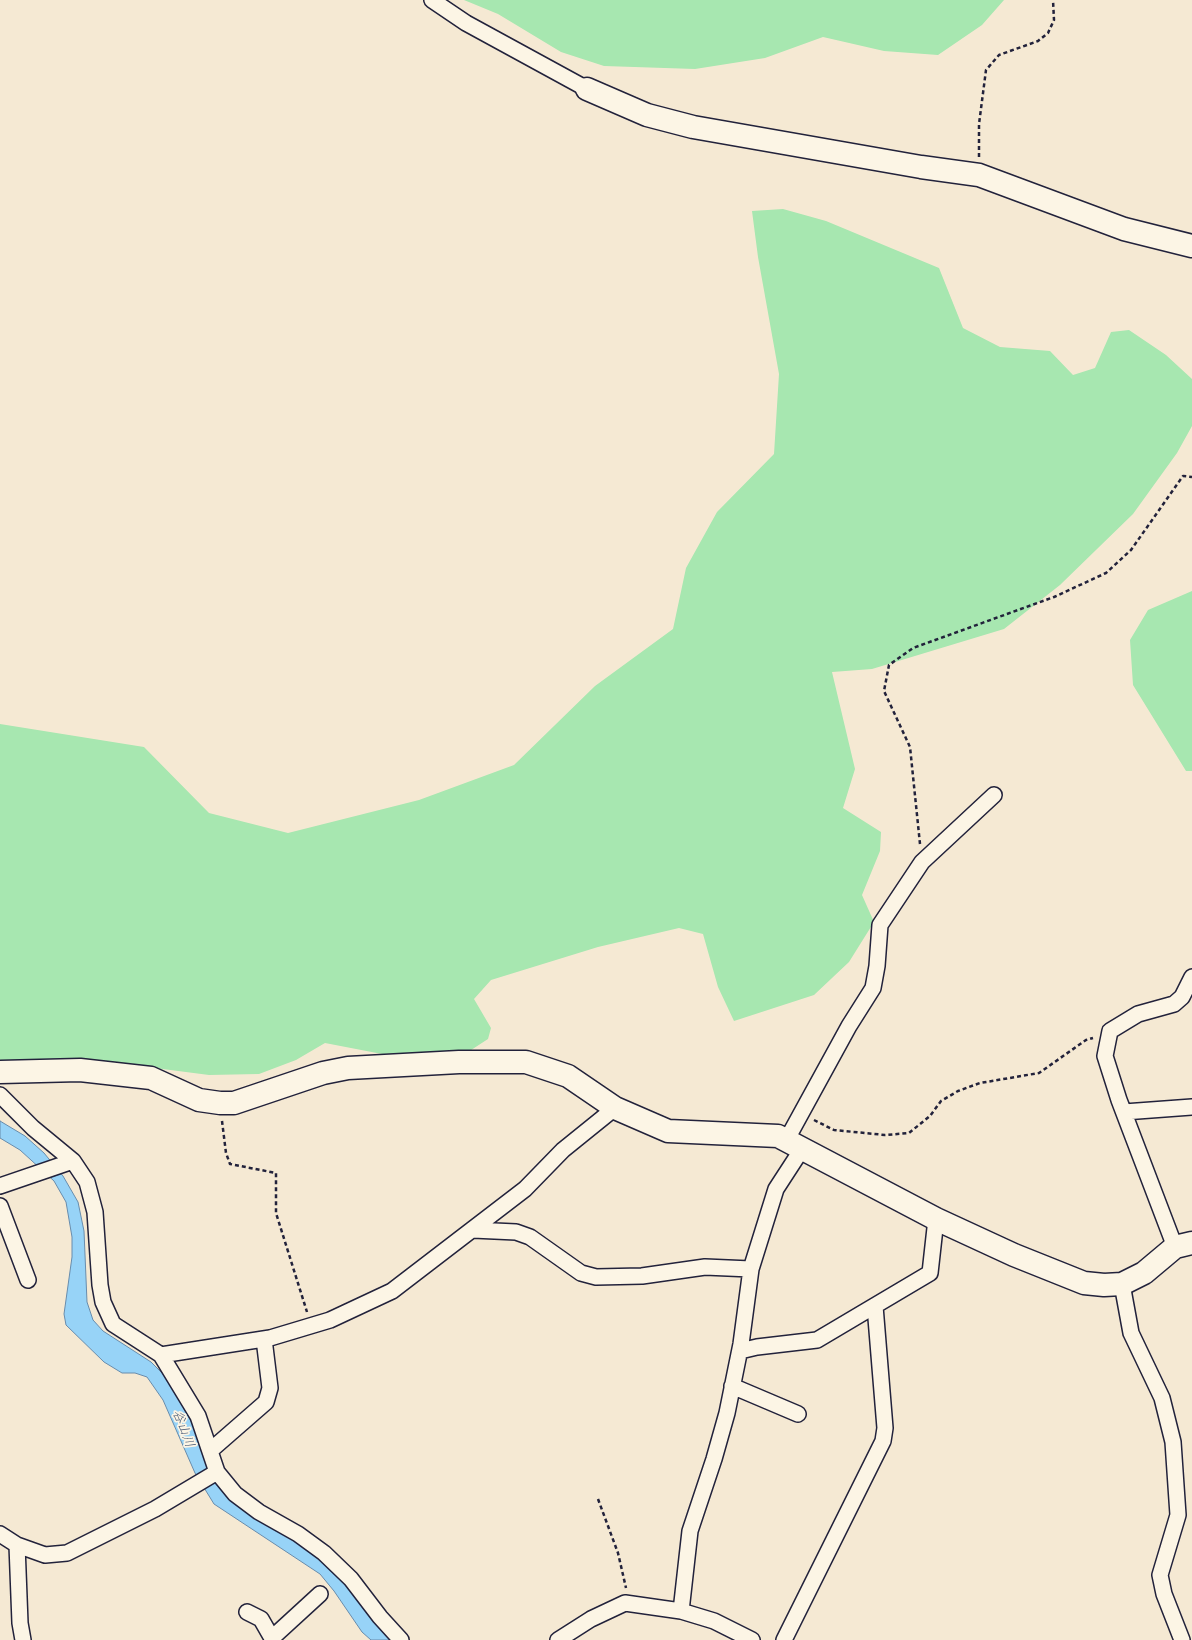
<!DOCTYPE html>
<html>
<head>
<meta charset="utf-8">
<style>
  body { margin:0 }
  canvas { display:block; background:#f5e9d3 }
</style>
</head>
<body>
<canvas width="1192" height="1640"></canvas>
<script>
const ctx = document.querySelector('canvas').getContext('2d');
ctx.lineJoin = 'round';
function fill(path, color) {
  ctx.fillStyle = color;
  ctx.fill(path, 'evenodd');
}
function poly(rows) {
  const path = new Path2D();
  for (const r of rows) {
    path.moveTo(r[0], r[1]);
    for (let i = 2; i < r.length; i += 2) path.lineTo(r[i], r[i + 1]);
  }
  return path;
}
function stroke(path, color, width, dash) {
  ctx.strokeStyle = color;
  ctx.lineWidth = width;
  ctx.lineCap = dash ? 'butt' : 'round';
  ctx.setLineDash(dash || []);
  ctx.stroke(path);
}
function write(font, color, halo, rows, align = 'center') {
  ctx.font = font + ' Sriracha,"Klee One",sans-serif';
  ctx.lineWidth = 3.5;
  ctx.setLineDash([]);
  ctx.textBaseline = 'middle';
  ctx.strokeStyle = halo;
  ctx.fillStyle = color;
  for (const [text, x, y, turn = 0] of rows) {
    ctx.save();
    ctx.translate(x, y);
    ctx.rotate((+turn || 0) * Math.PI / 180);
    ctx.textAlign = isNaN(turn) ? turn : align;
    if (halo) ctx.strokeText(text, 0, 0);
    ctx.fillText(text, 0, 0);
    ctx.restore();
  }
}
const green = poly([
  [464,0,1004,0,982,25,938,55,884,51,823,37,765,58,695,69,604,66,561,52,498,14],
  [783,209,826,221,939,268,963,328,1000,347,1050,351,1073,375,1095,368,1111,332,1129,330,1166,355,1192,379,1192,426,1177,453,1133,514,1060,585,1004,629,872,669,832,672,855,769,843,808,881,832,880,851,862,895,874,922,849,962,814,995,734,1021,718,987,703,934,679,928,598,947,491,980,474,999,491,1028,488,1039,468,1052,382,1054,325,1043,296,1060,259,1074,209,1075,155,1068,0,1063,0,724,144,747,209,813,288,833,419,800,514,765,595,686,673,629,686,568,717,512,774,454,779,374,758,257,752,211],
  [1192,591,1192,771,1186,771,1133,685,1130,640,1148,610]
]);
const water = poly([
  [0,1121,25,1136,44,1153,63,1176,78,1202,84,1231,87,1302,93,1320,103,1331,151,1362,169,1380,192,1423,207,1462,337,1574,393,1640,371,1640,362,1632,334,1591,320,1574,214,1504,195,1473,163,1400,147,1377,135,1373,122,1373,104,1362,66,1325,64,1314,72,1257,72,1237,66,1202,54,1181,20,1150,0,1138,0,1121]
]);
const path = poly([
  [979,157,979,124,986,70,999,55,1038,41,1048,33,1054,20,1053,0],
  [920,844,910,747,884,691,889,665,913,648,1054,597,1106,573,1131,550,1183,476,1192,477],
  [814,1120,834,1130,885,1135,909,1133,930,1116,941,1101,958,1091,980,1083,1039,1073,1086,1040,1093,1038],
  [222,1121,226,1153,230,1164,276,1173,276,1213,307,1312],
  [598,1499,618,1553,626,1588]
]);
const street = poly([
  [432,0,466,23,587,89],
  [0,1095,33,1128,73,1161,87,1182,95,1212,100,1285,103,1302,113,1324,161,1355,198,1416,217,1472,235,1494,259,1512,298,1534,324,1553,351,1579,380,1617,401,1640],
  [1124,1112,1192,1107],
  [786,1141,849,1026,873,988,877,966,880,925,922,862,994,795],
  [0,1186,73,1161],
  [0,1206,28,1280],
  [473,1230,516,1232,530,1237,581,1273,596,1277,642,1276,705,1267,751,1269],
  [1175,1247,1119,1100,1105,1056,1110,1031,1138,1014,1174,1004,1182,997,1192,977],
  [1122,1284,1131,1333,1162,1398,1173,1442,1178,1515,1160,1575,1164,1594,1182,1640],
  [740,1351,757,1347,817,1340,930,1273,936,1219],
  [161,1355,270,1338,330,1320,392,1291,525,1189,563,1150,615,1108],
  [732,1386,798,1414],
  [211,1450,266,1402,270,1388,264,1339],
  [0,1534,17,1545,45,1555,67,1553,155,1509,217,1472],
  [17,1545,20,1623,23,1640],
  [681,1611,690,1531,714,1459,727,1413,741,1344,751,1269,776,1189,802,1149],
  [247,1612,261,1619,273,1640],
  [272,1638,320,1594],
  [558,1640,591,1619,625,1603,681,1611,714,1621,752,1640],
  [784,1640,883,1441,885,1428,875,1306]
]);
const secondary = poly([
  [587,89,647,115,693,127,921,167,979,175,1124,229,1192,246],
  [0,1072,80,1070,151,1078,199,1100,220,1103,234,1103,323,1073,348,1068,459,1062,526,1062,568,1076,615,1108,668,1131,778,1136,936,1219,1014,1255,1084,1283,1104,1285,1122,1284,1144,1273,1175,1247,1192,1243]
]);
const waterNames = [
  ["谷山川",183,1429,69]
];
fill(green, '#a7e7b0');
fill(water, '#97d3f7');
stroke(water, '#688cac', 1);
stroke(street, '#22223b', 18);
stroke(secondary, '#22223b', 25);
stroke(path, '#22223b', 2.5, [4, 3]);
stroke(street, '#fcf5e5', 15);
stroke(secondary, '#fcf5e5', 22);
write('italic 13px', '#455773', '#fcf5e5', waterNames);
</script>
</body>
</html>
